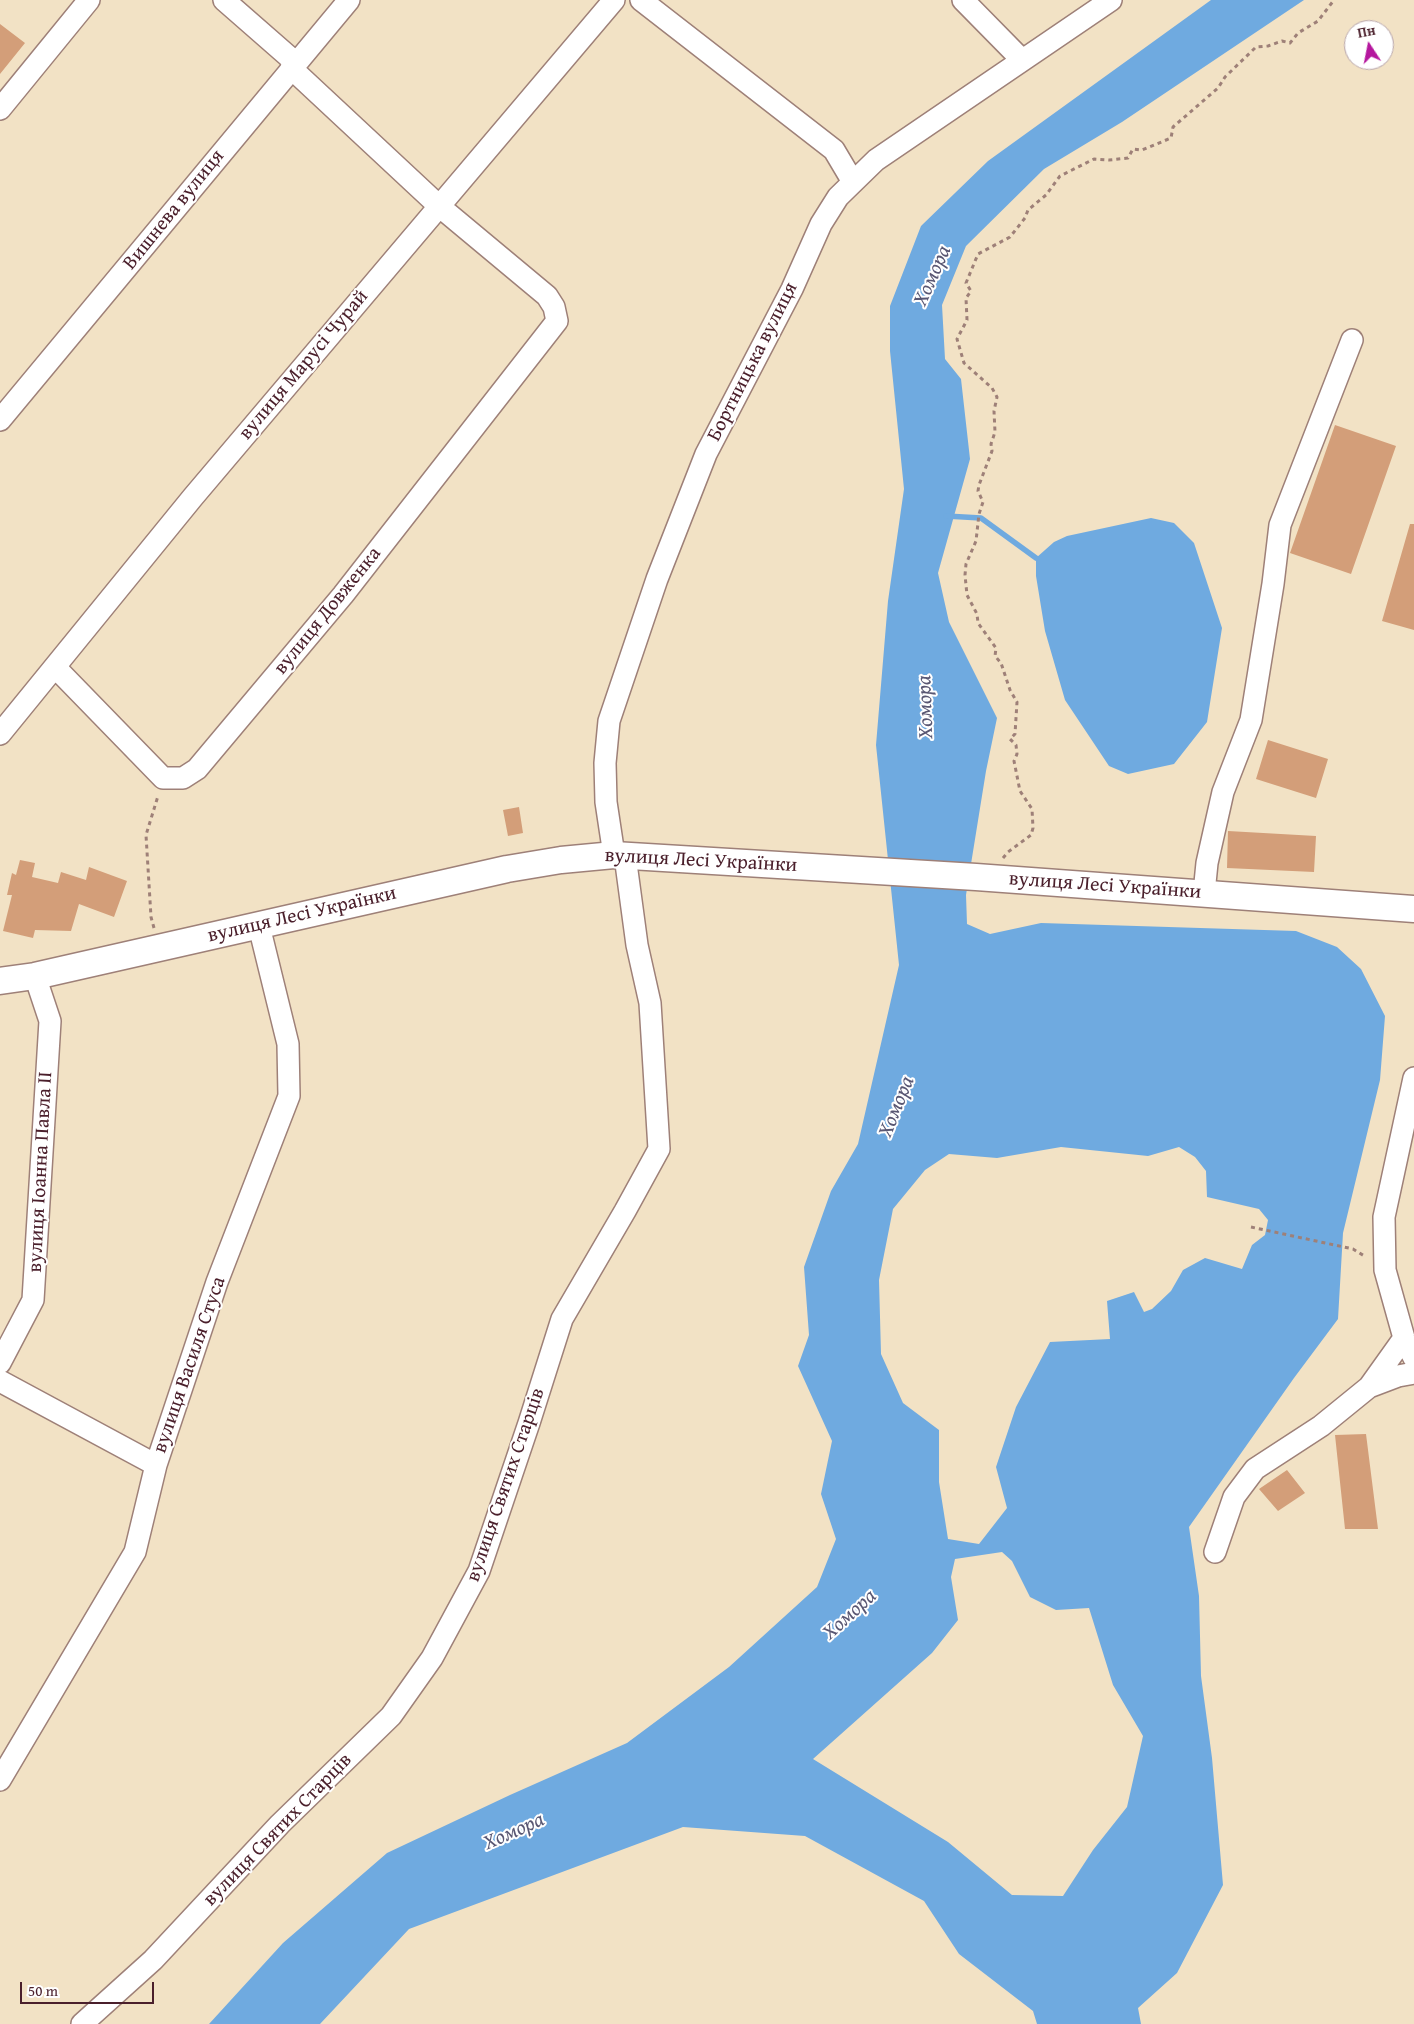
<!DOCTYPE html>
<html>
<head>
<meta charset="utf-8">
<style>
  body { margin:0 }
  #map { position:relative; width:1414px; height:2024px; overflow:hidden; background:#f2e2c5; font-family:"Gentium Book Plus",serif }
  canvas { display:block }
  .north { position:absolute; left:1344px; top:20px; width:50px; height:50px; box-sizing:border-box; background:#fff; border:1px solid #b7a5aa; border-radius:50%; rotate:349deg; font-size:14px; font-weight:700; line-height:20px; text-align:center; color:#4a1f2b }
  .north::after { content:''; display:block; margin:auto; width:18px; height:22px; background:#b5179e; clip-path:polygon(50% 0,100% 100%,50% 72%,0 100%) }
  .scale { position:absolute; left:20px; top:1982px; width:134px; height:22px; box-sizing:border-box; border:2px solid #4a1f2b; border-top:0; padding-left:6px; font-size:15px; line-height:18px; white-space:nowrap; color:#4a1f2b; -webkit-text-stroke:4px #fff; paint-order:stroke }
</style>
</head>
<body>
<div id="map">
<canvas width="1414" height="2024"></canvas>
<div class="north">Пн</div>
<div class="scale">50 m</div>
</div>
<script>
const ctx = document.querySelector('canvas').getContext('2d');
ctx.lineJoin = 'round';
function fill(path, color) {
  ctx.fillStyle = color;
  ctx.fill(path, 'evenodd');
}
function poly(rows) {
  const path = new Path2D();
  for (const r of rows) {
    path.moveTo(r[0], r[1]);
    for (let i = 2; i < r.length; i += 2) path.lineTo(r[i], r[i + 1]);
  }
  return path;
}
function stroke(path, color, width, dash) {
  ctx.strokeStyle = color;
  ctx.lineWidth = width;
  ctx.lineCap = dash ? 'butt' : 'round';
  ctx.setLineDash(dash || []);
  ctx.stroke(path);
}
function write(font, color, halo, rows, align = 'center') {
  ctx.font = font + ' "Gentium Book Plus",serif';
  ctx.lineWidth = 4;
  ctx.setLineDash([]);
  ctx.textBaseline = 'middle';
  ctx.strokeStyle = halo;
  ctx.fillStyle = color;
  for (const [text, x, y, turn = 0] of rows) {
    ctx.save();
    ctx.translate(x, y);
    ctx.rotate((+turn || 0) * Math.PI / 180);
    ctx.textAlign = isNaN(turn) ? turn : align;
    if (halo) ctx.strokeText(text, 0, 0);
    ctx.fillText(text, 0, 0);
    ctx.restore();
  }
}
const water = poly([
  [1211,0,1304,0,1122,122,1044,169,966,246,942,305,945,359,961,379,970,459,938,573,949,622,997,718,986,771,966,895,967,924,990,934,1041,923,1296,931,1337,947,1361,969,1385,1016,1380,1080,1343,1233,1338,1319,1294,1378,1189,1527,1199,1596,1201,1676,1212,1758,1223,1885,1177,1973,1138,2008,1141,2024,1037,2024,1033,2011,959,1954,924,1901,805,1836,683,1827,409,1929,320,2024,209,2024,283,1943,387,1853,510,1795,627,1743,729,1667,817,1587,836,1539,821,1494,832,1441,798,1366,809,1335,804,1267,831,1191,858,1144,899,965,876,745,888,601,904,489,890,351,890,306,921,226,988,161],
  [1061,1147,1148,1156,1179,1147,1195,1157,1206,1171,1207,1197,1259,1209,1268,1220,1265,1235,1252,1245,1242,1269,1205,1258,1183,1270,1171,1291,1152,1309,1144,1312,1134,1292,1107,1301,1110,1339,1050,1342,1016,1407,996,1467,1007,1508,979,1544,948,1539,939,1482,939,1430,903,1403,881,1354,879,1280,893,1209,925,1170,949,1154,997,1158],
  [1002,1552,1012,1561,1030,1597,1056,1610,1089,1608,1113,1685,1143,1736,1127,1807,1093,1850,1063,1896,1012,1895,948,1842,813,1759,932,1653,958,1620,951,1577,955,1559],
  [1151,518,1174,523,1194,543,1222,628,1207,722,1174,764,1128,774,1109,766,1065,700,1045,631,1036,576,1036,558,1054,542,1067,536]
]);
const stream = poly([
  [946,516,981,518,1036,558]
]);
const building = poly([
  [0,24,25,43,0,74],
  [1335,425,1396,446,1351,574,1290,553],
  [1410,524,1414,524,1414,630,1382,621],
  [1268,740,1328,759,1316,798,1256,779],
  [519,807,523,833,508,836,503,810],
  [1228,831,1316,836,1314,872,1227,868],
  [20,860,35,863,32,877,58,883,61,872,86,880,89,867,127,881,114,917,79,904,71,931,35,930,33,938,3,931,12,895,7,895,12,873,16,875],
  [1366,1434,1378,1529,1345,1529,1335,1435],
  [1287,1470,1305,1493,1278,1511,1259,1489]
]);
const path = poly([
  [1003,858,1008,852,1031,835,1033,828,1032,809,1020,791,1014,761,1017,754,1016,745,1010,739,1015,734,1017,702,1010,690,1001,663,995,656,996,648,978,623,977,614,967,595,965,575,966,564,976,541,979,514,983,502,978,491,979,485,992,451,991,444,995,432,994,411,997,397,992,388,964,363,957,339,967,320,966,298,971,291,966,283,978,254,1010,237,1025,218,1028,210,1046,195,1060,176,1094,159,1109,160,1128,158,1133,149,1142,150,1171,138,1173,127,1218,88,1225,77,1256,47,1268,46,1282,41,1290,43,1298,33,1318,21,1334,0],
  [154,928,151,917,146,835,158,796],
  [1251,1227,1353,1249,1366,1257]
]);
const minor = poly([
  [224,0,296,63],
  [641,0,834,150,853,182],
  [963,0,1022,60],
  [0,109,89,0],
  [0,420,349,0],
  [55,667,163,778,183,778,197,769,343,595,557,321,554,307,547,296,439,206,291,68],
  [0,734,193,497,614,0],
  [614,855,606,802,605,763,609,721,657,579,706,454,792,289,821,224,838,197,876,160,1111,0],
  [1204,893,1207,863,1223,792,1251,720,1273,584,1280,525,1352,340],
  [1414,1078,1384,1217,1385,1270,1404,1338,1414,1358],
  [0,1363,33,1300,50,1021,35,976],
  [0,1381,156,1465],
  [1369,1387,1398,1376,1414,1373],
  [1215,1552,1234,1497,1255,1469,1321,1426,1369,1387,1404,1338],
  [0,1780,135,1552,156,1465,217,1282,289,1096,288,1044,259,926],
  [82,2024,153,1960,280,1824,391,1716,432,1658,479,1571,529,1423,562,1319,625,1211,659,1149,650,1003,637,945,625,856]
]);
const major = poly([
  [0,981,35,976,507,869,561,860,614,855,976,877,1414,909]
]);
const streetNames = [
  ["Вишнева вулиця",174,210,-51],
  ["Бортницька вулиця",753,362,-63],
  ["вулиця Марусі Чурай",304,365,-50],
  ["вулиця Довженка",328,611,-51],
  ["вулиця Лесі Українки",701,861,3],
  ["вулиця Лесі Українки",1105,886,4],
  ["вулиця Лесі Українки",302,915,-13],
  ["вулиця Іоанна Павла II",41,1172,-87],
  ["вулиця Василя Стуса",190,1365,-71],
  ["вулиця Святих Старців",506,1485,-71],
  ["вулиця Святих Старців",278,1830,-46]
];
const waterNames = [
  ["Хомора",933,276,-66],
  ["Хомора",926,707,-92],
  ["Хомора",897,1107,-68],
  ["Хомора",850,1615,-42],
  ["Хомора",514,1832,-24]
];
fill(water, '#6faae0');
stroke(stream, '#6faae0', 5.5);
fill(building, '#d39e79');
stroke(minor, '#9e8078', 24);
stroke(major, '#9e8078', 29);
stroke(path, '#9e8078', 3, [4, 4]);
stroke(minor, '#fff', 21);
stroke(major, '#fff', 26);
write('20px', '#4a1f2b', '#fff', streetNames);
write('italic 21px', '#595773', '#fff', waterNames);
</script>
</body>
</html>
